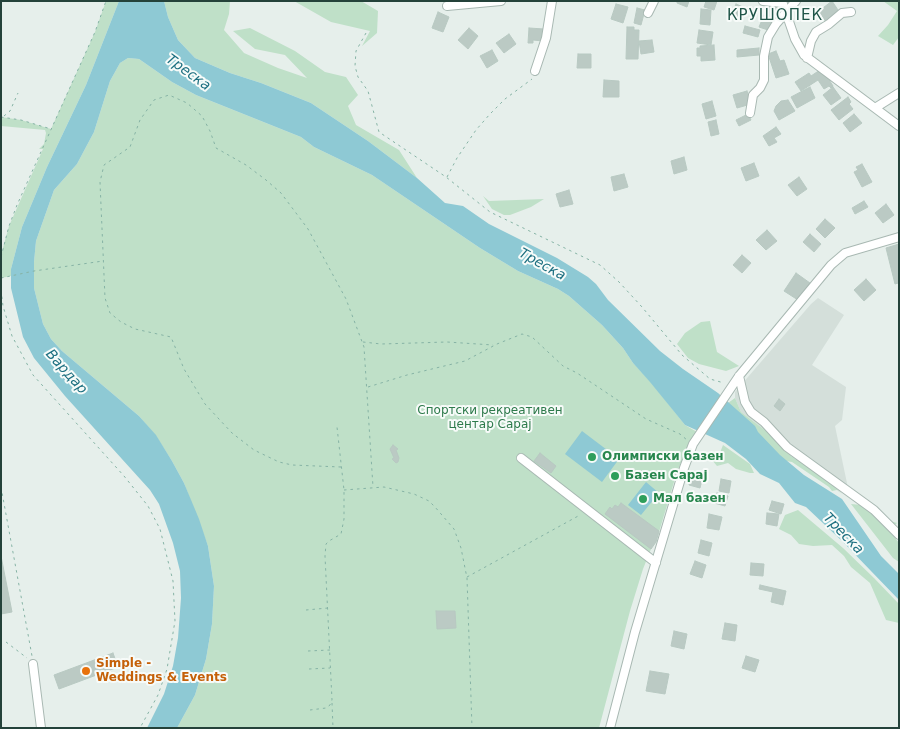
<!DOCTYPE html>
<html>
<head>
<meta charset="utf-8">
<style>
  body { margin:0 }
  #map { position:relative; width:900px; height:729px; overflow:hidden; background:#e6efeb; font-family:"DejaVu Sans",sans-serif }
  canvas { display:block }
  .frame { position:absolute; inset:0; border:2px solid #24423a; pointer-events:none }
</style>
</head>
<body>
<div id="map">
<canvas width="900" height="729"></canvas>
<div class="frame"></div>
</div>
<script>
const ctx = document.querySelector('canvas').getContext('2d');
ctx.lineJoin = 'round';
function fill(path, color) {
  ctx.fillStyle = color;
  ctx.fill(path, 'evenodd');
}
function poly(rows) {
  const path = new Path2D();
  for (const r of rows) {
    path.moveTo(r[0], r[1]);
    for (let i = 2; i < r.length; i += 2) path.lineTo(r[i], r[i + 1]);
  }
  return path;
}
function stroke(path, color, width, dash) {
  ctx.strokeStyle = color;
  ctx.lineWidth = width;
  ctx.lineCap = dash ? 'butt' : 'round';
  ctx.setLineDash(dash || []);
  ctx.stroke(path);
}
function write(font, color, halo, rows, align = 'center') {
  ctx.font = font + ' "DejaVu Sans",sans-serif';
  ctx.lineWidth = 4;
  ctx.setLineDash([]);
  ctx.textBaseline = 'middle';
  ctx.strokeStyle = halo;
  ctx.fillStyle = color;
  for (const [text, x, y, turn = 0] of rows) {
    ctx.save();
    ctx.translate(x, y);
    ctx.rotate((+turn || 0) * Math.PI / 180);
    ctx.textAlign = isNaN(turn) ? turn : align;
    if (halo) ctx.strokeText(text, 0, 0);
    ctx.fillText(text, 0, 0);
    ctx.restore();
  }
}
const built = poly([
  [818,298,844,315,812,365,846,387,842,420,835,426,848,488,841,489,803,465,791,456,774,437,741,412,735,398,735,392,811,304]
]);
const green = poly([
  [106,1,119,1,86,85,47,167,22,227,11,269,11,276,1,278,1,255,9,226,43,149,39,149,44,144,46,133,45,130,1,126,1,117,21,120,51,129,95,32],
  [164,1,230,1,229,14,224,30,244,53,278,68,307,78,285,55,255,49,233,31,250,28,295,51,325,72,346,77,358,95,348,106,356,125,399,150,417,178,368,141,311,103,261,83,230,73,195,58,178,40,168,17],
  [294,1,361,1,378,11,377,33,362,46,370,31,331,22],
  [883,1,899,1,899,37,893,45,878,36,888,25,897,11],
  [128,58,139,59,172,82,196,95,301,137,314,147,372,175,480,248,518,271,558,289,569,296,602,325,623,348,633,363,651,382,685,425,697,432,687,448,677,472,656,542,651,549,643,569,630,611,599,728,177,728,195,695,206,659,212,624,214,586,208,546,184,483,172,461,156,436,139,416,62,351,51,339,43,324,34,288,34,262,36,241,54,190,77,164,94,132,110,81,120,63],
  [483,196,489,201,544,199,531,207,510,215,504,215,492,209],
  [710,321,717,352,739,366,726,371,699,364,688,358,677,344,685,333,701,322],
  [735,398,741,412,774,437,791,456,830,482,842,494,837,490,832,491,829,487,792,462,780,460,728,403],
  [723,445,750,464,754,473,750,473,736,469,728,463,717,466,712,460,718,458],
  [851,504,862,505,883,519,897,523,889,530,899,543,899,562,893,558],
  [798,510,843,548,874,578,899,604,899,623,886,620,870,583,851,567,844,556,832,545,813,546,799,544,791,535,779,529,785,515]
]);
const water = poly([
  [119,1,164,1,168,17,178,40,195,58,230,73,261,83,311,103,368,141,417,178,445,203,463,206,489,224,557,258,588,277,596,284,608,300,660,351,683,369,718,393,755,426,758,432,780,455,804,475,842,499,881,556,899,574,899,600,843,542,806,507,795,503,779,483,760,474,746,459,725,443,685,425,650,382,633,363,623,348,602,325,569,296,558,289,518,271,480,248,372,175,314,147,301,137,196,95,172,82,139,59,128,58,120,63,110,81,94,132,77,164,54,190,36,241,34,262,34,288,43,324,51,339,62,351,139,416,156,435,172,461,184,483,199,519,208,546,214,586,212,624,206,659,195,695,177,728,147,728,164,694,173,666,178,638,181,598,180,571,173,543,159,504,150,490,65,396,34,358,23,337,11,288,11,269,22,227,47,167,86,85],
  [582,431,619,459,602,482,565,454],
  [646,482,659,493,641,515,628,505]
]);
const building = poly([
  [677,1,689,1,687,7,677,3,677,1],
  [706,1,717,1,714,10,704,7,706,1],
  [832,1,840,13,826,22,819,11,832,1],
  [770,3,781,6,778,19,767,16,770,3],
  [616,4,628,7,623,23,611,19,616,4],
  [736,4,743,7,738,19,731,16,736,4],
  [637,8,645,10,641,25,634,23,637,8],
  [701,9,711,10,710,25,700,24,701,9],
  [438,12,449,17,443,32,432,28,438,12],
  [764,15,775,20,771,31,759,27,764,15],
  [745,26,760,30,758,37,743,33,745,26],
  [627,27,634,27,634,30,639,30,638,59,626,59,627,27],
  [469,28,478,36,468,49,458,40,469,28],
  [529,28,544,29,543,41,533,40,533,43,528,43,529,28],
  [699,30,713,32,711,45,697,43,699,30],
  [509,34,516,44,504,53,496,43,509,34],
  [652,40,654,52,641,54,639,41,652,40],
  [714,45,715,60,701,61,701,56,697,56,697,48,700,48,700,46,714,45],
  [759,48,759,55,737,57,737,50,759,48],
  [492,50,498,61,487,68,480,56,492,50],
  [776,51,780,61,784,60,789,74,776,78,768,54,776,51],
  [578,54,591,54,591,68,577,68,578,54],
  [820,70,826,75,833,86,831,88,829,86,824,89,818,80,801,91,795,82,809,73,811,76,820,70],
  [604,80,619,81,619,97,603,97,604,80],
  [810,87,815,98,797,108,791,97,810,87],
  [833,87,841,98,831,105,823,95,833,87],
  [747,91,751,104,737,108,733,95,747,91],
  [848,97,851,102,849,104,853,109,839,120,831,110,848,97],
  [788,100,795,111,779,120,774,111,776,106,781,101,788,100],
  [712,101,716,116,706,119,702,104,712,101],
  [748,114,751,120,739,126,736,120,748,114],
  [854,114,862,123,850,132,843,123,854,114],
  [716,120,719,134,711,136,708,122,716,120],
  [776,127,781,134,774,138,777,142,769,146,763,136,776,127],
  [684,157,687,170,674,174,671,161,684,157],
  [754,163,759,176,746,181,741,168,754,163],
  [862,164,872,182,862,187,854,172,858,170,856,167,862,164],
  [624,174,628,187,614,191,611,177,624,174],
  [799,177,807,189,797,196,788,185,799,177],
  [569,190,573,204,560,207,556,194,569,190],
  [864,201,868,207,855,214,852,208,864,201],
  [886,204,894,215,883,223,875,213,886,204],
  [825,219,835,228,825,238,816,229,825,219],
  [767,230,777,241,766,250,756,240,767,230],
  [810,234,821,244,814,252,803,242,810,234],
  [899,244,899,286,898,283,895,284,886,248,899,244],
  [742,255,751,263,742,273,733,265,742,255],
  [796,273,810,283,798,300,784,291,796,273],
  [866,279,876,290,864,301,854,290,866,279],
  [779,399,785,404,780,411,774,406,779,399],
  [393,445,398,449,396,450,399,458,398,462,396,463,392,459,394,458,390,449,393,445],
  [540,453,556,466,551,473,534,461,540,453],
  [691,473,703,476,700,488,689,485,691,473],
  [721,479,731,481,729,493,719,491,721,479],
  [717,493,728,496,725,506,714,503,717,493],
  [772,501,784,504,781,514,769,510,772,501],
  [621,503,659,531,656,542,651,549,605,514,610,507,612,509,615,505,618,507,621,503],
  [767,513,779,514,777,526,766,524,767,513],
  [709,514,722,517,719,530,707,528,709,514],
  [701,540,712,543,709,556,698,553,701,540],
  [1,556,12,612,1,614,1,556],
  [695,561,706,565,702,578,690,574,695,561],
  [751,563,764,564,763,576,750,575,751,563],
  [760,585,786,591,783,605,771,602,773,592,759,589,760,585],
  [436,611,455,611,456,628,437,629,436,611],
  [725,623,737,625,735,641,722,639,725,623],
  [674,631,687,634,684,649,671,646,674,631],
  [113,653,118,667,59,689,54,675,113,653],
  [746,656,759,660,755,672,742,668,746,656],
  [650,671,669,674,665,694,646,691,650,671]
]);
const path = poly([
  [366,33,356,51,355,66,358,77,368,91,379,132,446,177,490,212,600,265,619,282,642,307,682,355,710,379,724,383],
  [4,116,10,111,18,93],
  [1,117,21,120,51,129],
  [447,177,457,158,476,130,490,114,505,99,532,79],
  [1,257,9,226,17,205,95,32,106,1],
  [1,278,34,271,103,261],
  [1,290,3,306,12,336,33,375,124,476,148,506,160,529,173,581,175,621,167,669,158,695,140,728],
  [363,342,381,344,447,342,493,345],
  [368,387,407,375,465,361,497,344,522,334,532,337,563,366,577,373,646,419,680,434,687,440],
  [341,467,292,465,279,462,254,450,232,433,205,404,184,369,171,337,135,329,121,322,110,313,105,298,100,182,104,165,130,147,140,120,154,100,169,95,187,103,202,116,210,131,216,148,246,165,266,180,281,193,308,229,346,299,364,347,373,487],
  [1,487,32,656],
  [344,490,384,487,414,494,429,501,435,507,454,529,461,548,467,578,472,728],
  [467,577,580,515],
  [306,610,328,608],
  [6,642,27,658],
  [308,651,330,650],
  [309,669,330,668],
  [332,703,333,728],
  [310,710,326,708,330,705,332,700,325,556,326,544,329,541,341,534,344,519,344,490,337,427]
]);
const minor = poly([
  [763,1,782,3],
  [782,1,795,39,804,55,899,126],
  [447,6,501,1],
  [648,13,654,1],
  [807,58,811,41,816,32,829,24,842,13,851,12],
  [535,71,546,38,552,1],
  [875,108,899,93],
  [750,113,753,95,760,88,764,80,764,56,768,37,776,24,796,1],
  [739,376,745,402,751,412,764,422,787,447,874,510,899,535],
  [521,458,656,563],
  [33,664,41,728],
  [610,728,635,632,684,468,693,444,739,376,831,265,845,253,899,237]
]);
const markers = [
  [592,457,5,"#2e9e5b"],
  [615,476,5,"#2e9e5b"],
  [643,499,5,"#2e9e5b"],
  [86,671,5,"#e8710a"]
];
const parkNames = [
  ["Спортски рекреативен",490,411],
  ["центар Сарај",490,425]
];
const leisureNames = [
  ["Олимписки базен",602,457],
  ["Базен Сарај",625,476],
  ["Мал базен",653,499]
];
const foodNames = [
  ["Simple -",96,664],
  ["Weddings & Events",96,678]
];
const waterNames = [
  ["Треска",188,73,36],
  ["Треска",542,265,29],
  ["Вардар",66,372,48],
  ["Треска",843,534,46]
];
const quarterNames = [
  ["КРУШОПЕК",775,16]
];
fill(built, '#d4dfda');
fill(green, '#bfe0c8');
fill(water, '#8ec9d4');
fill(building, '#bbcac4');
stroke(building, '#b8c9c2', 1);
stroke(minor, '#a8b8b2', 10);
stroke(path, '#86b3a5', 1, [2.5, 4]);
stroke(minor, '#fff', 8);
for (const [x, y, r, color] of markers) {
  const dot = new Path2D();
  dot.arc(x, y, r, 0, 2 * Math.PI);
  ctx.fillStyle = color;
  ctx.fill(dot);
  stroke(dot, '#f7fbf9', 2);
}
write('12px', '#2d7a4b', '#f7fbf9', parkNames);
write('bold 12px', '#27864d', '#f7fbf9', leisureNames, 'left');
write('bold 12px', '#c56008', '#f7fbf9', foodNames, 'left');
write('italic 14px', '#1c6f80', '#f7fbf9', waterNames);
ctx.letterSpacing = '1px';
write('15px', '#1f5548', '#f7fbf9', quarterNames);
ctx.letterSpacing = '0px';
</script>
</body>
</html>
